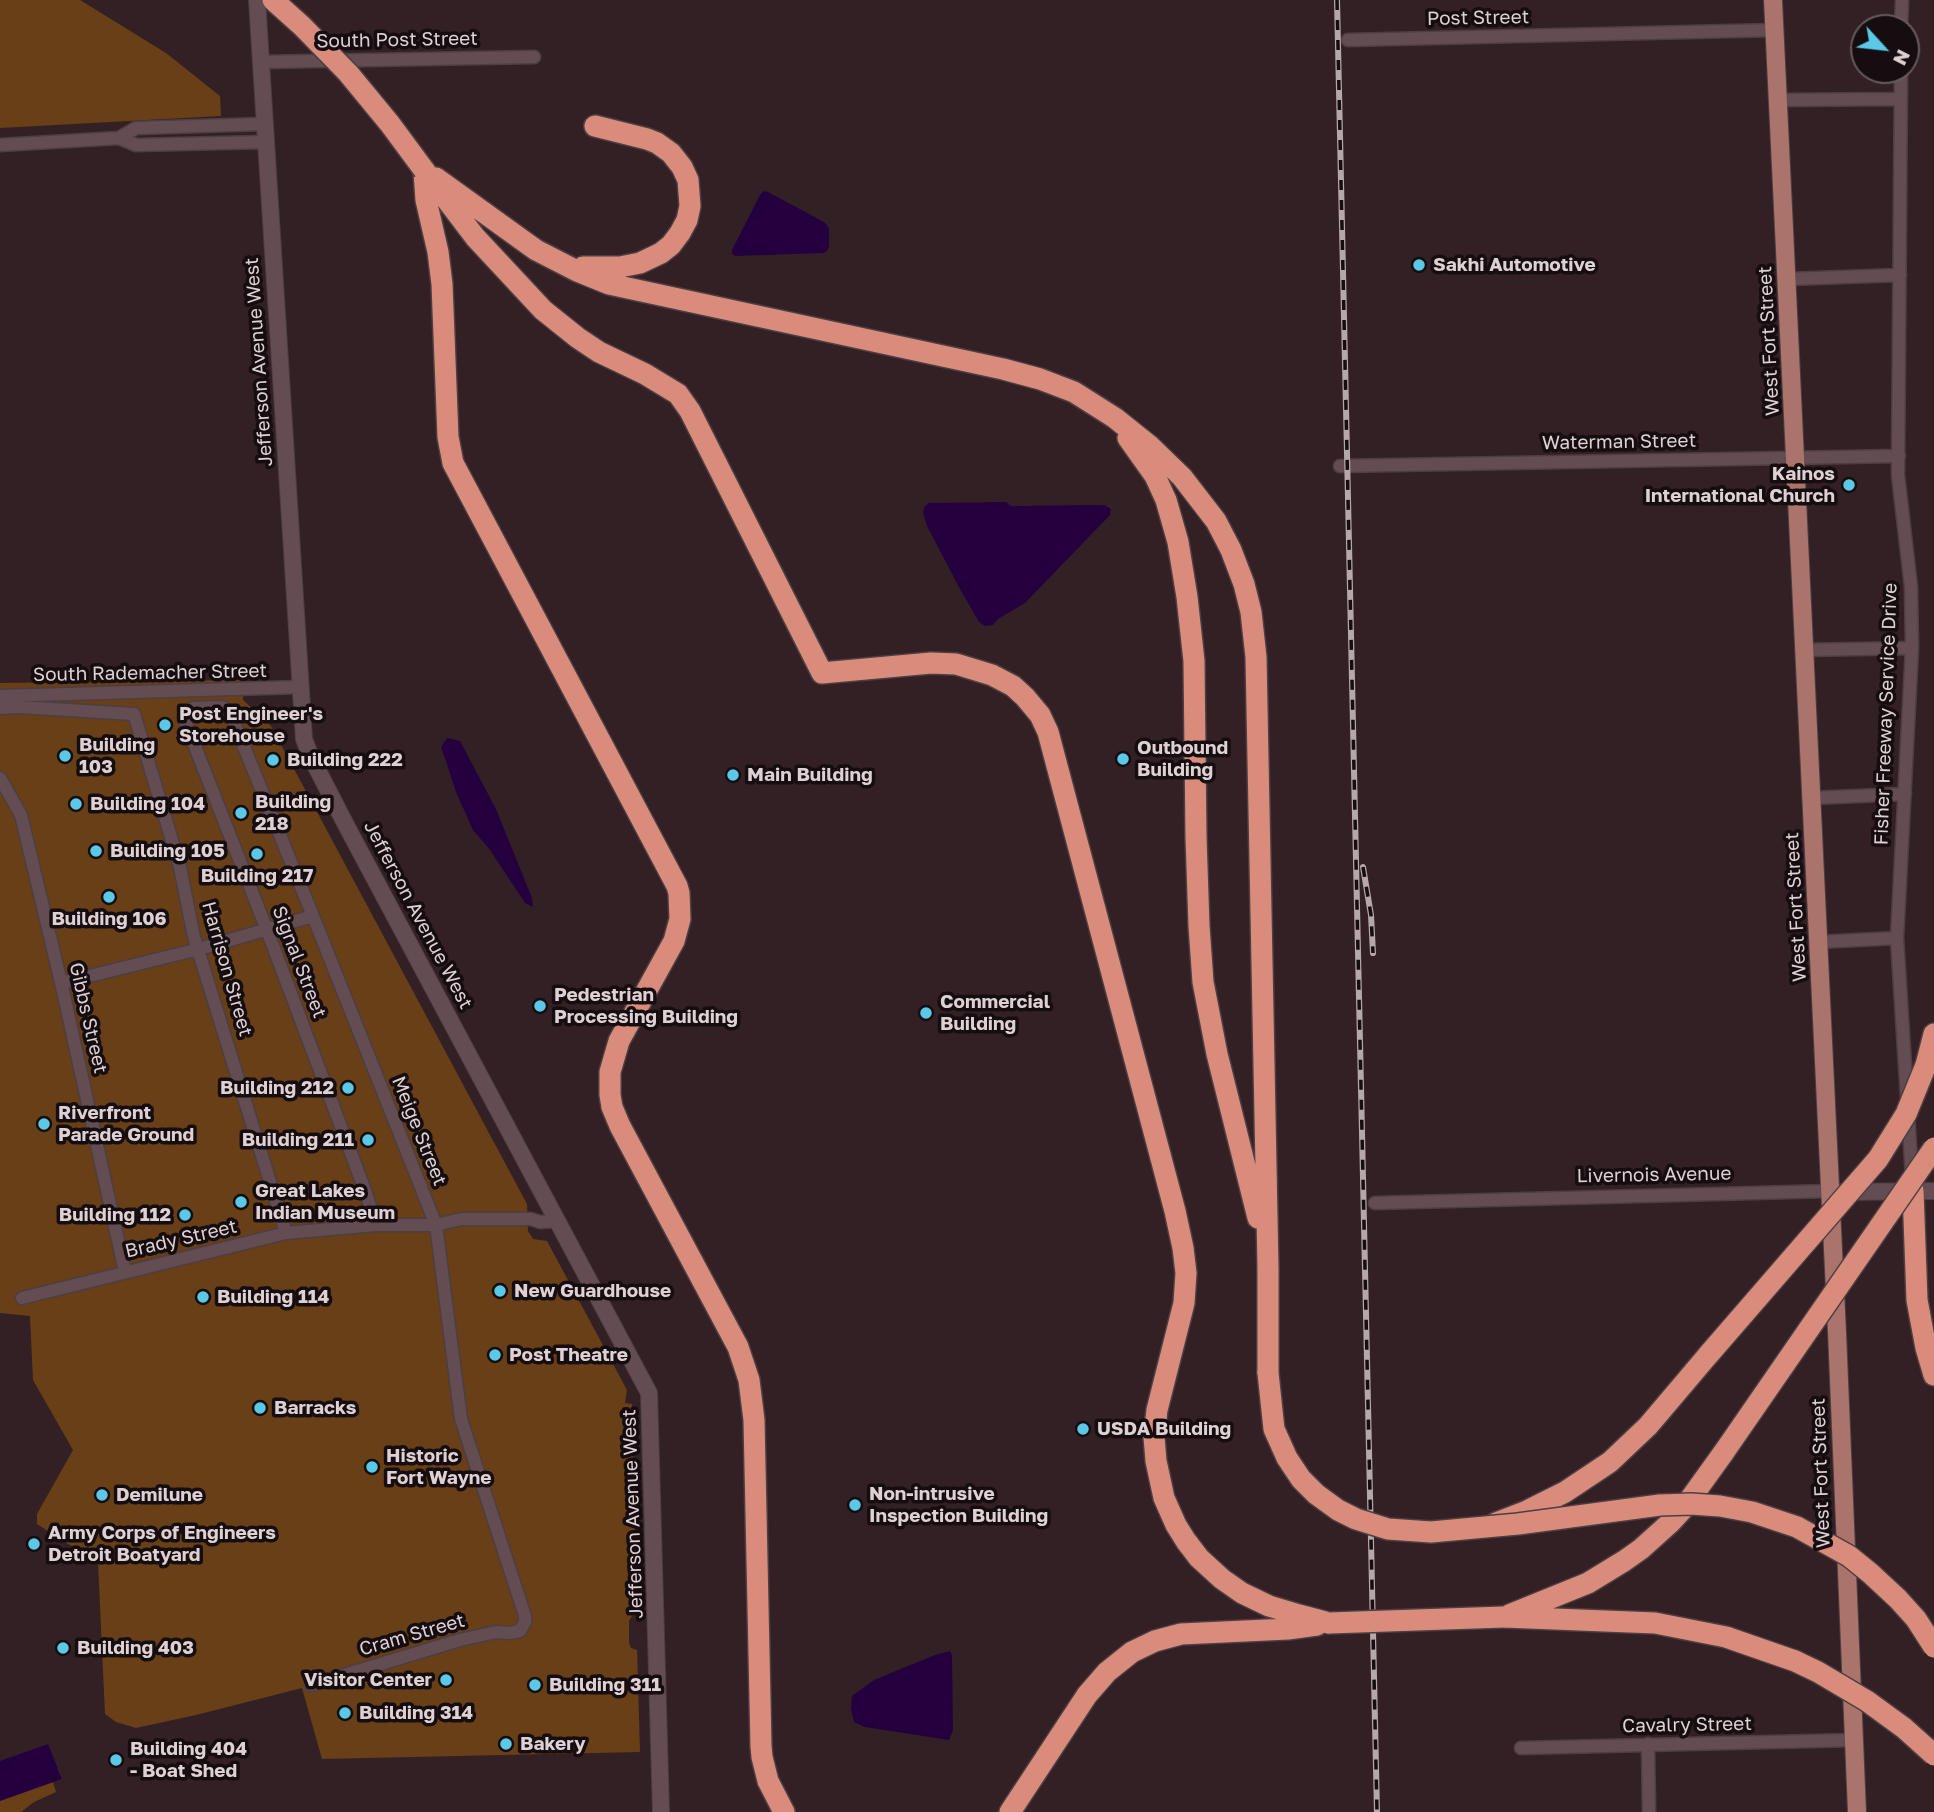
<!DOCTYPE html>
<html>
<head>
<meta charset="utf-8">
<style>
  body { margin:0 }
  #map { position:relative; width:1934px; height:1812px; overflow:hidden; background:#332025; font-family:"Golos Text",sans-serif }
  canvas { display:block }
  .north { position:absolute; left:1850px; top:14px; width:70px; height:70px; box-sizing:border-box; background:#150d0f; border:2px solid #655b5e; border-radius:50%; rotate:117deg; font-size:19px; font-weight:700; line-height:28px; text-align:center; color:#ded1d4 }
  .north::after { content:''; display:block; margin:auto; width:24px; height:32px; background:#5ac8e6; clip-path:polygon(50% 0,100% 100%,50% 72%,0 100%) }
</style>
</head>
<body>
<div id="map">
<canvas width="1934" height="1812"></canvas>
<div class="north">N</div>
</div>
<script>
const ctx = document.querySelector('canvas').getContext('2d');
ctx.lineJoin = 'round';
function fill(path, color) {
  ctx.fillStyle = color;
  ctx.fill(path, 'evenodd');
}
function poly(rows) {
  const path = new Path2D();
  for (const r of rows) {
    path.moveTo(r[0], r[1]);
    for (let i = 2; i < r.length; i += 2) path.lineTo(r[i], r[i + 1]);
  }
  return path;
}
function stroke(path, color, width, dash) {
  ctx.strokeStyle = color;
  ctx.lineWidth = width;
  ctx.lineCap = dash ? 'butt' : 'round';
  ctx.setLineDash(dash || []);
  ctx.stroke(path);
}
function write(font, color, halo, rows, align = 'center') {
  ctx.font = font + ' "Golos Text",sans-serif';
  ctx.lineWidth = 7;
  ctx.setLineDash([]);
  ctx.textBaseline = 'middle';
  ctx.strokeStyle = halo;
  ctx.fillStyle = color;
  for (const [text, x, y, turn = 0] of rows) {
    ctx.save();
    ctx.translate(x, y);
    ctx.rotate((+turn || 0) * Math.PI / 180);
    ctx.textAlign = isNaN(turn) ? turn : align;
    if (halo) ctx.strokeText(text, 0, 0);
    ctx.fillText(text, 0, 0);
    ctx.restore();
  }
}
const green = poly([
  [0,0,80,0,166,53,220,96,221,116,0,128],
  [244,680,243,700,271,726,527,1204,528,1231,533,1239,547,1241,627,1390,625,1403,632,1404,637,1615,632,1616,629,1621,629,1643,631,1648,637,1650,640,1752,322,1759,302,1688,196,1715,136,1728,116,1722,105,1714,98,1563,37,1524,37,1514,73,1450,33,1380,30,1316,0,1313,0,683],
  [58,1768,62,1779,53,1782,56,1792,34,1802,21,1812,0,1812,0,1789]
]);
const water = poly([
  [764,191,768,192,824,222,829,228,829,247,827,251,824,253,735,256,732,254,732,250,760,195],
  [1006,502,1011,506,1105,505,1111,509,1110,515,1025,603,998,619,993,625,985,626,979,622,960,589,927,526,923,512,925,506,929,503],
  [447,738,460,741,496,809,532,898,533,907,525,903,490,850,473,830,456,792,445,758,441,747],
  [950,1651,952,1656,953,1730,949,1740,865,1727,854,1722,851,1709,852,1696,874,1680,935,1655],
  [48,1744,62,1779,0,1801,0,1761]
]);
const street = poly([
  [1901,28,1902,0],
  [1348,40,1775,30],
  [260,62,534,57],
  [1901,70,1898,475,1911,587,1912,648,1897,938,1912,1177],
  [1779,100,1901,99],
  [119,138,136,128,264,124],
  [0,145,119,138,136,145,265,142],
  [1787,279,1900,275],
  [1340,466,1899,456],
  [1804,650,1912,648],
  [0,696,300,687],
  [0,708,19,707,134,714,180,867,194,937,286,1233],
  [0,778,21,815,63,991,125,1272],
  [1811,798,1905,794],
  [1818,942,1897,938],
  [61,983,199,949,313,916],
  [1375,1203,1830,1191],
  [22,1298,286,1233,376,1225,436,1225,461,1219,531,1219,540,1222,559,1221],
  [311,1685,460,1640,496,1632,510,1633,520,1631,525,1622,525,1616,461,1419,436,1225,313,916,231,715,225,708,220,707,193,708,186,714,185,721,267,930,366,1193,376,1225],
  [1648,1744,1649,1812],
  [1521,1748,1854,1740]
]);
const secondary = poly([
  [257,0,304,739,310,755,346,825,649,1393,661,1812],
  [1843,1192,1934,1191]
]);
const primary = poly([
  [1773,0,1837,1332,1857,1812]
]);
const highway = poly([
  [424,170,475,237,543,310,578,338,599,352,645,374,678,394,690,411,822,673,931,663,956,664,992,675,1013,686,1025,697,1040,715,1048,732,1175,1211,1183,1248,1186,1273,1184,1303,1157,1410,1154,1437,1156,1461,1164,1498,1176,1525,1186,1541,1199,1558,1222,1579,1242,1593,1269,1606,1299,1615,1329,1623],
  [424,172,426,200,438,252,442,284,448,437,453,463,677,886,679,893,680,919,674,941,619,1041,610,1072,610,1095,612,1107,620,1126,738,1347,749,1380,754,1420,761,1746,762,1757,768,1781,784,1812],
  [436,178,536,250,577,271,609,284,1003,369,1040,379,1074,392,1115,418,1150,446,1182,477,1216,521,1231,550,1244,584,1251,612,1256,657,1268,1268,1268,1373],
  [583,267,620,267,640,263,661,253,671,245,680,233,687,220,690,206,688,180,682,167,671,153,657,143,647,139,595,126],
  [1128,438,1155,476,1166,500,1178,542,1187,597,1194,661,1196,837,1199,926,1203,982,1217,1054,1258,1218],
  [1926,1065,1934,1034],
  [1913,1191,1917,1300,1926,1348,1934,1375],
  [1496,1523,1527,1511,1565,1492,1610,1462,1648,1426,1709,1354],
  [1509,1615,1588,1583,1624,1561,1641,1549,1671,1522,1683,1509,1724,1452],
  [1504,1617,1655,1623,1726,1637,1795,1661],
  [1010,1812,1087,1695,1107,1672,1132,1652,1155,1641,1181,1634,1288,1629,1317,1625]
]);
const rail = poly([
  [1337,0,1377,1812],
  [1363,867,1371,915,1373,953]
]);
const highwayBridge = poly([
  [273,0,302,26,348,73,390,124,424,170],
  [1709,1354,1878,1159,1906,1114,1926,1065],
  [1268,1373,1274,1429,1287,1458,1301,1479,1316,1494,1338,1510,1356,1519,1388,1529,1431,1532,1518,1524,1660,1505,1691,1504,1720,1506,1752,1512,1797,1527,1849,1556,1870,1573,1898,1599,1916,1619,1934,1647],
  [1724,1452,1934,1148],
  [1329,1623,1504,1617],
  [1795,1661,1818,1672,1867,1701,1904,1728,1934,1755]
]);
const markers = [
  [1419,265,7,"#5ac8e6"],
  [1849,485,7,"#5ac8e6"],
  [165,725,7,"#5ac8e6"],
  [65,756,7,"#5ac8e6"],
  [1123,759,7,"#5ac8e6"],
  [273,760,7,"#5ac8e6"],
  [733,775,7,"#5ac8e6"],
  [76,804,7,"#5ac8e6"],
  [241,813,7,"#5ac8e6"],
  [96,851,7,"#5ac8e6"],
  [257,854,7,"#5ac8e6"],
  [109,897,7,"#5ac8e6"],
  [540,1006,7,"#5ac8e6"],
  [926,1013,7,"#5ac8e6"],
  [348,1088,7,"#5ac8e6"],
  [44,1124,7,"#5ac8e6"],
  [368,1140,7,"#5ac8e6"],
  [241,1202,7,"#5ac8e6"],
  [185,1215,7,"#5ac8e6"],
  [500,1291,7,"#5ac8e6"],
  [203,1297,7,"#5ac8e6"],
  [495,1355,7,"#5ac8e6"],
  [260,1408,7,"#5ac8e6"],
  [1083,1429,7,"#5ac8e6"],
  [372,1467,7,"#5ac8e6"],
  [102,1495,7,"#5ac8e6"],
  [855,1505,7,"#5ac8e6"],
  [34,1544,7,"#5ac8e6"],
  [63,1648,7,"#5ac8e6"],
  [446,1680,7,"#5ac8e6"],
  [535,1685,7,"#5ac8e6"],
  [345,1713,7,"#5ac8e6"],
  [506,1744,7,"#5ac8e6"],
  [116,1760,7,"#5ac8e6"]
];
const streetNames = [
  ["Post Street",1478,18,-1],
  ["South Post Street",397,40,-1],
  ["West Fort Street",1769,341,-93],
  ["Jefferson Avenue West",259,362,-94],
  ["Waterman Street",1619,442,-1],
  ["South Rademacher Street",150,673,-1],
  ["Fisher Freeway Service Drive",1886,714,-88],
  ["West Fort Street",1796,907,-93],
  ["Jefferson Avenue West",418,915,62],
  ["Signal Street",299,962,69],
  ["Harrison Street",227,969,74],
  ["Gibbs Street",88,1018,77],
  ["Meige Street",419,1131,68],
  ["Livernois Avenue",1654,1175,-1],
  ["Brady Street",181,1239,-13],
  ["West Fort Street",1821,1473,-92],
  ["Jefferson Avenue West",633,1514,-92],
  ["Cram Street",412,1635,-16],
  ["Cavalry Street",1687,1725,-1]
];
const poiNames = [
  ["Sakhi Automotive",1433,265],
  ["Kainos",1835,474,"right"],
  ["International Church",1835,496,"right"],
  ["Post Engineer's",179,714],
  ["Storehouse",179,736],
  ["Building",79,745],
  ["103",79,767],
  ["Outbound",1137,748],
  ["Building",1137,770],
  ["Building 222",287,760],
  ["Main Building",747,775],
  ["Building",255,802],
  ["218",255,824],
  ["Building 104",90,804],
  ["Building 105",110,851],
  ["Building 217",257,876,"center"],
  ["Building 106",109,919,"center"],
  ["Pedestrian",554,995],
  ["Processing Building",554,1017],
  ["Commercial",940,1002],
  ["Building",940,1024],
  ["Building 212",334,1088,"right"],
  ["Riverfront",58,1113],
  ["Parade Ground",58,1135],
  ["Building 211",354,1140,"right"],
  ["Great Lakes",255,1191],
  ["Indian Museum",255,1213],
  ["Building 112",171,1215,"right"],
  ["New Guardhouse",514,1291],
  ["Building 114",217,1297],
  ["Post Theatre",509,1355],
  ["Barracks",274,1408],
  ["USDA Building",1097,1429],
  ["Historic",386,1456],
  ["Fort Wayne",386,1478],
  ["Non-intrusive",869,1494],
  ["Inspection Building",869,1516],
  ["Demilune",116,1495],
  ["Army Corps of Engineers",48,1533],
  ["Detroit Boatyard",48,1555],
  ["Building 403",77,1648],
  ["Visitor Center",432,1680,"right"],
  ["Building 311",549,1685],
  ["Building 314",359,1713],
  ["Bakery",520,1744],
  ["Building 404",130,1749],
  ["- Boat Shed",130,1771]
];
fill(green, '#683f17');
fill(water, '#24003e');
stroke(street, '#4d3e41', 15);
stroke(secondary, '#4d3e41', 18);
stroke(primary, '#4d3e41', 20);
stroke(highway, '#4d3e41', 24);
stroke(street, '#634d52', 12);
stroke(secondary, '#634d52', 16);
stroke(primary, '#aa736b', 18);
stroke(highway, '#d98c7c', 21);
stroke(rail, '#b5a7aa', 6);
stroke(rail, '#150d0f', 3.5, [10]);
stroke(highwayBridge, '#4d3e41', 24, []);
stroke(highwayBridge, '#d98c7c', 21);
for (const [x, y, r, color] of markers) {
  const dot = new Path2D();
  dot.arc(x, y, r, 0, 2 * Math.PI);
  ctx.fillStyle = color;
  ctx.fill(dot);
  stroke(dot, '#150d0f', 2.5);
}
write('19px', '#ded1d4', '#150d0f', streetNames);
write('bold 19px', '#ded1d4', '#150d0f', poiNames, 'left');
</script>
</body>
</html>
